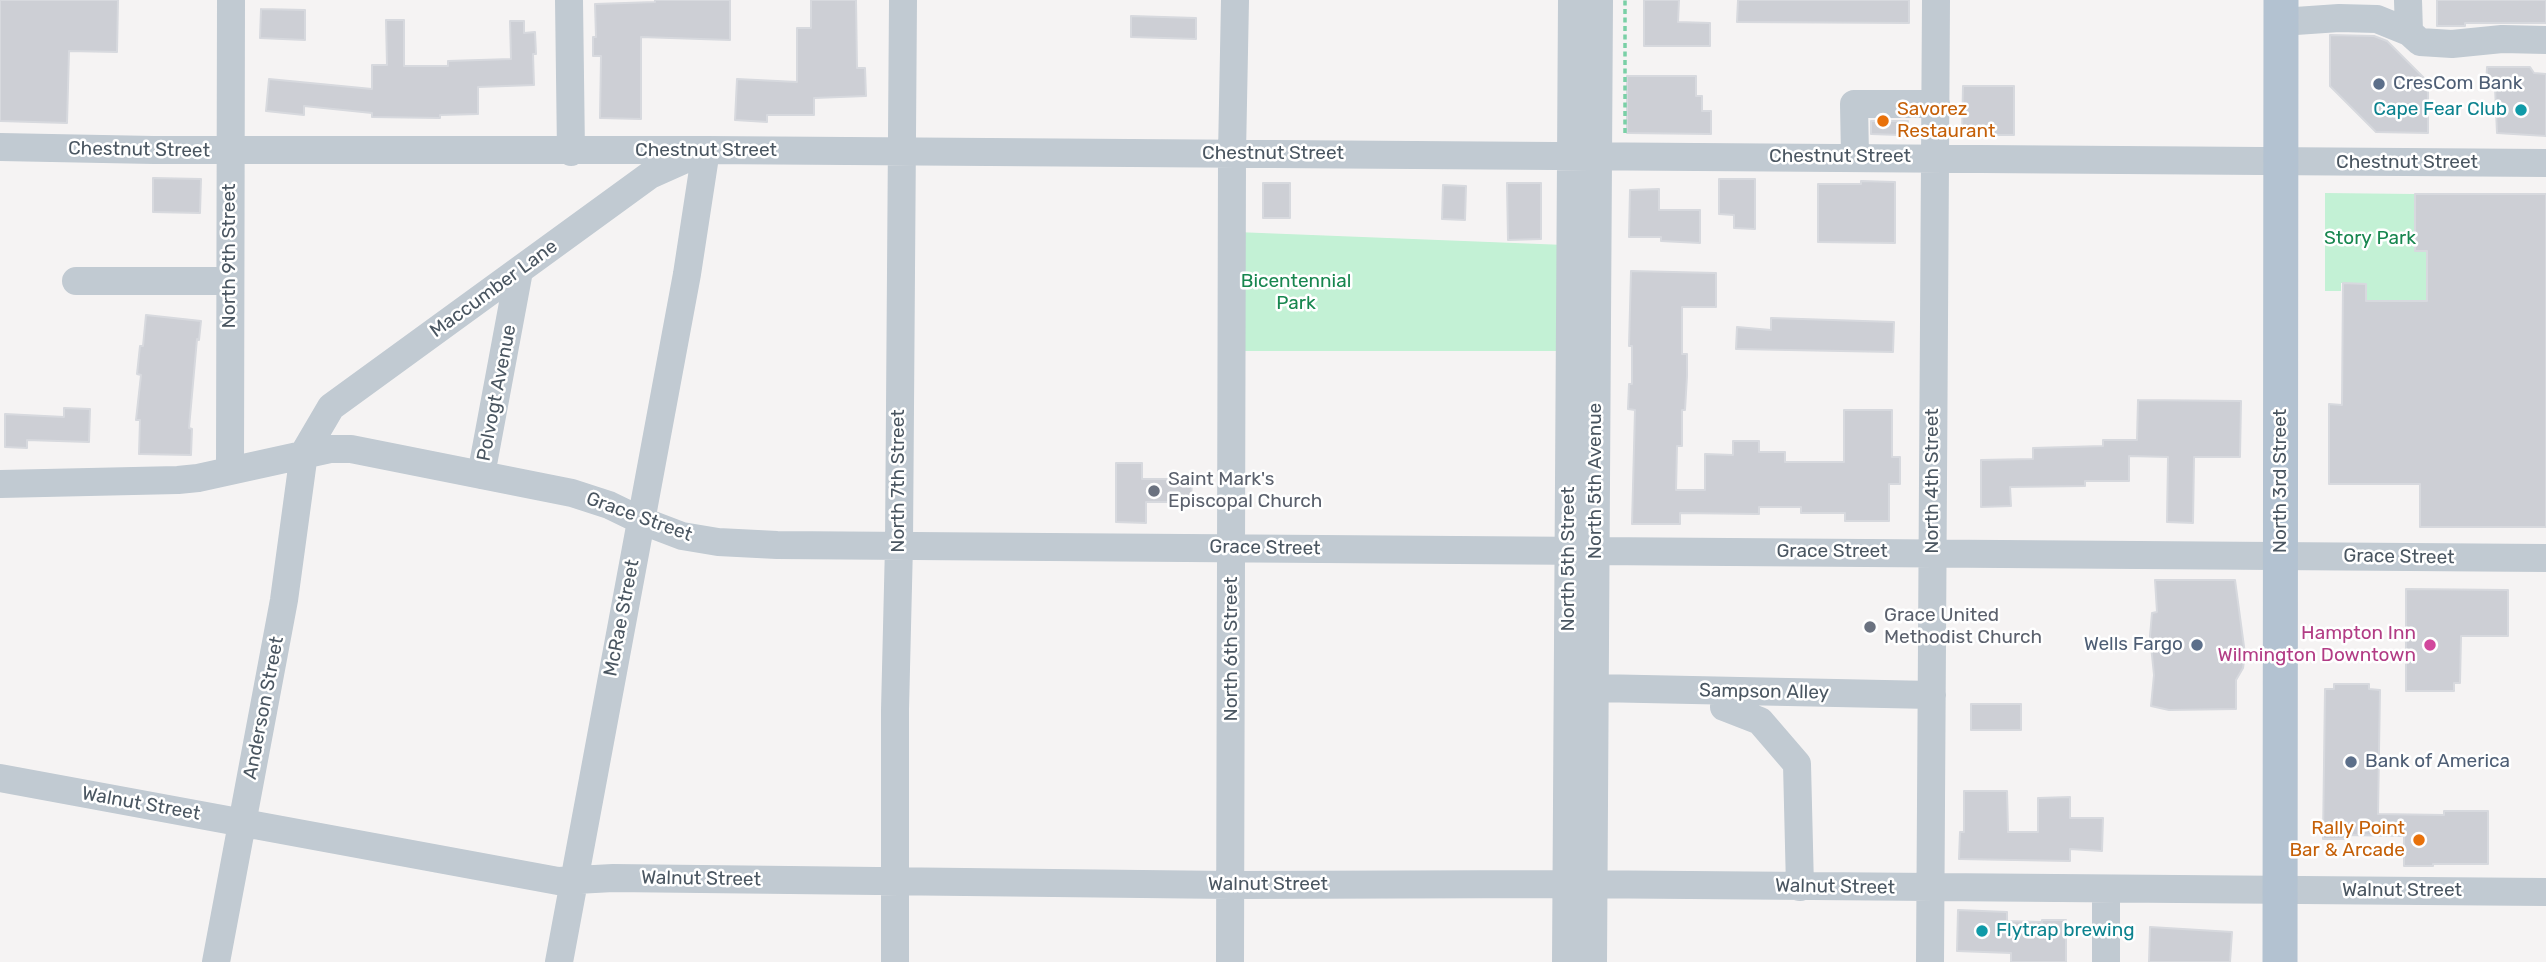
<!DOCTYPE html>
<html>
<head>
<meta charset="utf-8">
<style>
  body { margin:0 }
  canvas { display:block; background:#f5f3f3 }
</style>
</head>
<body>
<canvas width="2546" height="962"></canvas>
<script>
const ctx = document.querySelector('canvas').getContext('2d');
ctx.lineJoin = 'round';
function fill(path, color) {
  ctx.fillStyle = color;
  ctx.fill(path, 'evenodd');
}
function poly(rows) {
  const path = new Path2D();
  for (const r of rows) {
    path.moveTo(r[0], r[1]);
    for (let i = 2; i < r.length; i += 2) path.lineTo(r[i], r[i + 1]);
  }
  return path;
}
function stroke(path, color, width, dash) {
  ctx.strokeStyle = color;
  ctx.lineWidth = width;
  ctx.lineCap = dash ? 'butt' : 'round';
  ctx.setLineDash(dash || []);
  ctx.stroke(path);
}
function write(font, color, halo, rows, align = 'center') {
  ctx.font = font + ' Rubik,sans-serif';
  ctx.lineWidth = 5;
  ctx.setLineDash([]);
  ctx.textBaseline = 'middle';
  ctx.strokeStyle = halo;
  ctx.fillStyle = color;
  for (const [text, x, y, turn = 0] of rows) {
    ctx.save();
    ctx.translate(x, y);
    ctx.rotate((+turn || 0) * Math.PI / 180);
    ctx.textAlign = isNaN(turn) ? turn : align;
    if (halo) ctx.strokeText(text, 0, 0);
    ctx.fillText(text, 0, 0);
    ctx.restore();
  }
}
const green = poly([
  [2325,193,2415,194,2415,250,2427,251,2427,301,2366,301,2366,284,2341,283,2341,291,2325,291],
  [1236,232,1565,245,1565,351,1236,351]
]);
const building = poly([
  [0,0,118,0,117,52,69,51,67,123,0,121,0,0],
  [655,0,730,0,730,40,641,37,641,119,600,118,601,56,593,56,593,37,596,37,595,4,655,2,655,0],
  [811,0,856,0,857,68,865,68,866,96,814,98,814,115,767,115,767,122,735,120,737,79,797,82,797,28,811,28,811,0],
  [1644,0,1679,0,1678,22,1710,23,1710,46,1644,46,1644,0],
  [1738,0,1909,0,1909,23,1737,22,1738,0],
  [2437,0,2546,0,2546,23,2465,23,2465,26,2437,26,2437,0],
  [261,9,305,10,305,40,260,38,261,9],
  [1131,16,1196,18,1196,39,1131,37,1131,16],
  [386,20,404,20,404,66,448,66,448,61,511,59,510,21,524,21,524,33,535,32,536,54,533,54,534,85,478,87,478,114,440,115,440,118,372,117,372,113,304,106,304,115,266,111,269,79,372,89,372,65,387,65,386,20],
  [2330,35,2374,36,2387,41,2428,82,2428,133,2376,132,2330,86,2330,35],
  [2487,67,2530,67,2534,73,2546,74,2546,136,2497,133,2495,87,2486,87,2487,67],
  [1627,76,1696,76,1696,96,1702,96,1702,111,1711,111,1711,134,1627,133,1627,76],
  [1963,86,2014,86,2014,135,1962,135,1963,86],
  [1871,121,1908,121,1907,128,1905,133,1900,135,1871,134,1871,121],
  [153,178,201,179,200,213,153,212,153,178],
  [1719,179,1755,179,1755,229,1734,228,1734,215,1719,214,1719,179],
  [1861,181,1895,182,1895,243,1818,242,1818,184,1861,184,1861,181],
  [1263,183,1290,183,1290,218,1263,218,1263,183],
  [1507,183,1541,183,1541,239,1508,240,1507,183],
  [1443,185,1466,186,1465,220,1442,219,1443,185],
  [1659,189,1659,210,1700,210,1700,243,1661,241,1661,237,1629,237,1630,190,1659,189],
  [2415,194,2546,194,2546,527,2420,527,2420,484,2329,484,2329,404,2342,405,2343,283,2366,284,2366,301,2427,301,2427,251,2415,251,2415,194],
  [1631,271,1716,273,1716,307,1682,307,1682,354,1687,354,1687,376,1685,410,1682,410,1682,446,1677,446,1676,490,1705,490,1705,454,1733,455,1733,441,1759,441,1759,452,1785,452,1785,462,1844,462,1844,410,1892,410,1892,457,1900,457,1900,484,1889,484,1889,521,1845,521,1845,513,1801,513,1801,507,1759,507,1759,514,1680,513,1680,524,1632,524,1635,410,1628,409,1629,384,1632,384,1632,346,1629,346,1631,271],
  [146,315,201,321,199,340,197,339,189,428,192,429,191,455,139,454,140,420,136,420,141,375,137,374,140,346,143,346,146,315],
  [1771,318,1894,322,1893,352,1736,349,1737,327,1771,330,1771,318],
  [2138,400,2241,401,2240,457,2194,457,2193,523,2167,522,2168,457,2129,456,2129,481,2085,481,2085,486,2010,487,2011,506,1981,507,1981,460,2033,459,2033,448,2103,446,2103,440,2137,440,2138,400],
  [64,408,90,409,89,442,27,440,27,448,5,447,5,414,64,417,64,408],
  [1116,463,1142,463,1142,479,1192,479,1191,502,1146,502,1146,523,1116,522,1116,463],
  [2155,580,2235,580,2245,654,2243,668,2236,680,2236,709,2169,710,2151,706,2154,675,2150,636,2152,613,2157,612,2155,580],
  [2406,589,2508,590,2508,636,2461,636,2460,683,2454,683,2454,691,2406,691,2406,589],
  [2334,684,2369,684,2369,689,2380,690,2378,814,2444,815,2444,811,2488,811,2488,864,2433,864,2433,866,2404,866,2404,836,2345,835,2345,839,2323,839,2325,689,2334,689,2334,684],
  [1971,704,2021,704,2021,730,1971,730,1971,704],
  [1964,791,2007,791,2008,832,2038,832,2038,798,2070,797,2070,818,2103,818,2102,851,2070,849,2070,861,1959,859,1960,832,1964,832,1964,791],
  [1958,910,2007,912,2007,921,2042,922,2042,920,2066,920,2066,962,2011,962,2011,953,1957,951,1958,910],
  [2150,927,2232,932,2230,962,2149,962,2150,927]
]);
const path = poly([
  [1625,133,1625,0]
]);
const minor = poly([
  [569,0,571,152],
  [2408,0,2409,32],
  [2281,22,2339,18,2377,19,2409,32,2420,42,2452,44,2502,39,2546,40],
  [0,147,154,150,706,150,2546,163],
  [1855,157,1854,104,1936,104],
  [76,281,230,281],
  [230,471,231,0],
  [481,475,519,271],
  [0,484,178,480,198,478,330,449,351,449,572,493,609,505,640,520,682,536,718,542,777,545,2546,558],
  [1596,688,1932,695],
  [1724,707,1760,721,1797,764,1800,887],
  [0,778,558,881,613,878,1230,885,1567,884,2546,892],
  [2106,890,2106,962],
  [216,962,284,600,304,453,331,407,650,175,697,154],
  [559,962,687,274,706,150],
  [895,962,895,710,899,545,903,0],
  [1230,962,1232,154,1235,0],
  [1566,962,1572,0],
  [1593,962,1599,0],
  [1930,962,1936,0]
]);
const major = poly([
  [2280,962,2281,0]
]);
const markers = [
  [2379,84,7,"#5c6f8a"],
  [2521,110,7,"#0f9aa8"],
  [1883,121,7,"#e8710a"],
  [1154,491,7,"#6b7280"],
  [1870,627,7,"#6b7280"],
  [2197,645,7,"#5c6f8a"],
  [2430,645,7,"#d1479c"],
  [2351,762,7,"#5c6f8a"],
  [2419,840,7,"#e8710a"],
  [1982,931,7,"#0f9aa8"]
];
const serviceNames = [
  ["CresCom Bank",2393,84],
  ["Wells Fargo",2183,645,"right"],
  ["Bank of America",2365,762]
];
const foodNames = [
  ["Savorez",1897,110],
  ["Restaurant",1897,132],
  ["Rally Point",2405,829,"right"],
  ["Bar & Arcade",2405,851,"right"]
];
const cultureNames = [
  ["Cape Fear Club",2507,110],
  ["Flytrap brewing",1996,931,"left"]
];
const streetNames = [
  ["Chestnut Street",139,150,1],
  ["Chestnut Street",706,151],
  ["Chestnut Street",1273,154],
  ["Chestnut Street",1840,157],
  ["Chestnut Street",2407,163],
  ["North 9th Street",230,256,-90],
  ["Maccumber Lane",494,289,-36],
  ["Polvogt Avenue",497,393,-79],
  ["North 7th Street",899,481,-90],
  ["North 5th Avenue",1596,481,-90],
  ["North 4th Street",1933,481,-90],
  ["North 3rd Street",2281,481,-90],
  ["Grace Street",639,517,20],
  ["Grace Street",1265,548,1],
  ["Grace Street",1832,552],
  ["Grace Street",2399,557,1],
  ["North 5th Street",1569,559,-90],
  ["McRae Street",622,618,-79],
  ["North 6th Street",1232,649,-90],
  ["Sampson Alley",1764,692,1],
  ["Anderson Street",264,708,-79],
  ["Walnut Street",141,804,10],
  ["Walnut Street",701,879,1],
  ["Walnut Street",1268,885],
  ["Walnut Street",1835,887,1],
  ["Walnut Street",2402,891]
];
const parkNames = [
  ["Story Park",2370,239],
  ["Bicentennial",1296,282],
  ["Park",1296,304]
];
const worshipNames = [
  ["Saint Mark's",1168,480],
  ["Episcopal Church",1168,502],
  ["Grace United",1884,616],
  ["Methodist Church",1884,638]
];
const hotelNames = [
  ["Hampton Inn",2416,634],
  ["Wilmington Downtown",2416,656]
];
fill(green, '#c3f1d5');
fill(building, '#cdcfd5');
stroke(building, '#d7d9de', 2);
stroke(path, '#7ad0a6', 3.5, [5, 3.5]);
stroke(minor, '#c1cad2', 28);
stroke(major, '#b3c2d1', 35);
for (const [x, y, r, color] of markers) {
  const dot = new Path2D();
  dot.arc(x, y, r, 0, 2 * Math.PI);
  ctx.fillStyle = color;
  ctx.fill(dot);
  stroke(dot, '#fff', 2.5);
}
write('19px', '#4e5e75', '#fff', serviceNames, 'left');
write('19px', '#c56008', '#fff', foodNames, 'left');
write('19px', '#0d838f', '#fff', cultureNames, 'right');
write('19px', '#4a5661', '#fff', streetNames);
write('19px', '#17864f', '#fff', parkNames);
write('19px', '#5b616d', '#fff', worshipNames, 'left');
write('19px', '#b23c85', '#fff', hotelNames, 'right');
</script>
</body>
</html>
